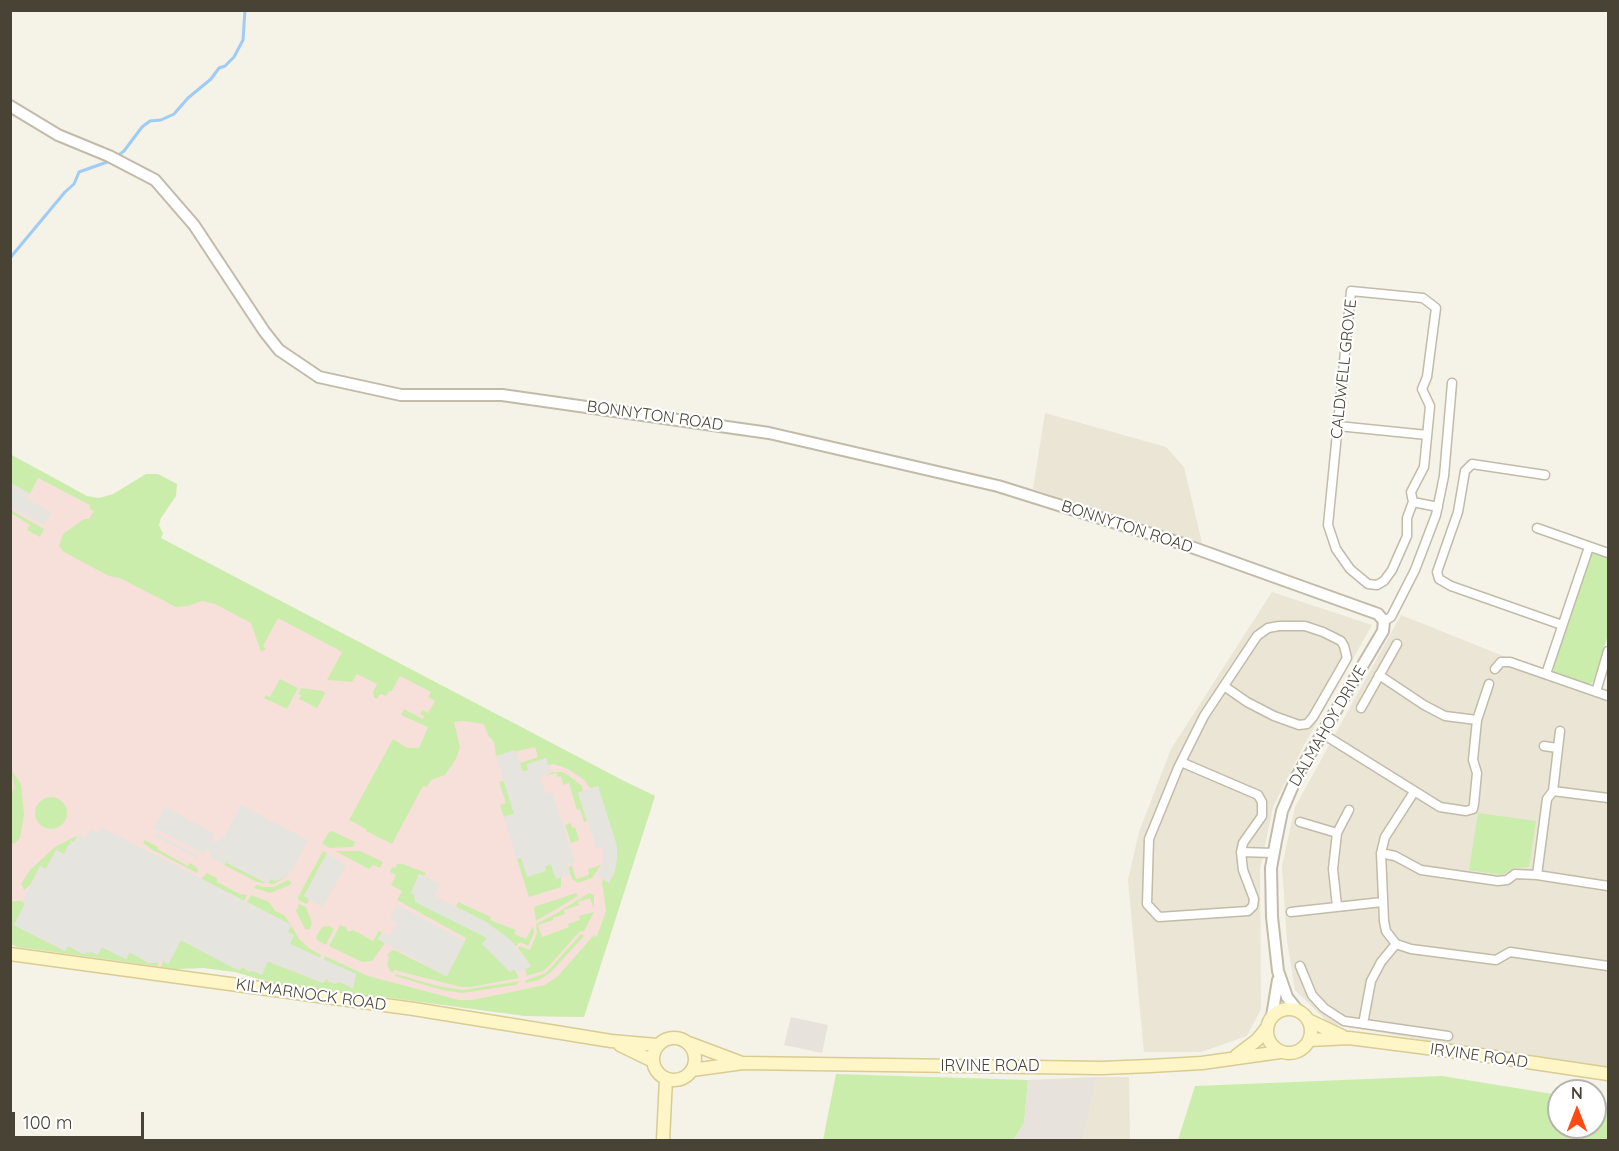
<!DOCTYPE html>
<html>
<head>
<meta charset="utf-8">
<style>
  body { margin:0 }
  #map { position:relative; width:1619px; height:1151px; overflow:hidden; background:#f5f2e7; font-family:Quicksand,sans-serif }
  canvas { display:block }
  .frame { position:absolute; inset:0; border:12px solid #494335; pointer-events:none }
  .north { position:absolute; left:1547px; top:1079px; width:60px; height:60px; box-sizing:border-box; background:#fff; border:2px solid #b6b4ae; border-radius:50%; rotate:0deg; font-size:16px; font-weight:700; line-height:24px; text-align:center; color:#494335 }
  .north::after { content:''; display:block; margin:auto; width:21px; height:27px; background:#ff4a14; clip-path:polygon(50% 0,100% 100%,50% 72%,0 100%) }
  .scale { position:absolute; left:12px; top:1112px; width:132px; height:27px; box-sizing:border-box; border:3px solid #494335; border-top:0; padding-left:8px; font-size:18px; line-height:21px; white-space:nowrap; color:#494335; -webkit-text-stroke:4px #fff; paint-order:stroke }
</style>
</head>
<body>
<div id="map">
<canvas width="1619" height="1151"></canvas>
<div class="frame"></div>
<div class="north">N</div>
<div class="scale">100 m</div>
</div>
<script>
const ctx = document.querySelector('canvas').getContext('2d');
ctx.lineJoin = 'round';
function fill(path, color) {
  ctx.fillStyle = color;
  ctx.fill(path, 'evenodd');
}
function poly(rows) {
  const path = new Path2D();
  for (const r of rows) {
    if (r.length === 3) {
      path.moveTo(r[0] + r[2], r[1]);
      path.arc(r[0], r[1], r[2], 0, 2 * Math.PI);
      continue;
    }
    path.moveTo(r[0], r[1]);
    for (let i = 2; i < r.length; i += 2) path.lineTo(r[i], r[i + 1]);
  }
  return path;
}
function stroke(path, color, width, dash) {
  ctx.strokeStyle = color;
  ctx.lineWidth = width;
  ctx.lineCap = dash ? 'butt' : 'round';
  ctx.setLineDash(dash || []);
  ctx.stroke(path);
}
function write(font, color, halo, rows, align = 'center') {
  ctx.font = font + ' Quicksand,sans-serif';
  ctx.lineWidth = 4.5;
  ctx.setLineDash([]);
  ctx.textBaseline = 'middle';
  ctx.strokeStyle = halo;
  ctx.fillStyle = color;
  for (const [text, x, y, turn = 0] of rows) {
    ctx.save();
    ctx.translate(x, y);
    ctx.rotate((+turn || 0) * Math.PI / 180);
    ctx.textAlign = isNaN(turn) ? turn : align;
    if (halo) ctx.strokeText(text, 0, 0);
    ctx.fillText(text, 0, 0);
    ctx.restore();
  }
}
const residential = poly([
  [1045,413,1166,447,1184,467,1202,543,1033,489],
  [1272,592,1372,625,1304,745,1273,807,1260,869,1261,1009,1247,1036,1201,1052,1144,1052,1128,880,1139,832,1171,749],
  [1401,615,1608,698,1608,1071,1330,1024,1295,990,1287,941,1282,866,1295,807],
  [1097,1077,1129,1077,1130,1140,1083,1140]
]);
const industrial = poly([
  [791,1017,828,1025,822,1053,784,1045],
  [1097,1077,1083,1140,1013,1140,1024,1123,1028,1080]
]);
const medical = poly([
  [10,460,624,781,655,796,584,1017,525,1016,266,981,235,972,204,968,174,969,18,947,11,944]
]);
const green = poly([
  [10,454,87,496,99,498,113,494,146,474,158,474,177,484,176,496,161,518,159,525,163,534,161,538,624,781,655,796,584,1017,525,1016,266,981,235,972,204,968,174,969,161,967,163,961,169,963,181,940,234,968,240,970,242,967,265,967,267,961,323,983,327,978,328,981,335,984,339,982,353,988,356,974,323,960,325,956,368,976,459,1000,472,1000,545,985,558,976,594,935,595,937,597,936,606,911,602,882,603,879,609,883,598,786,591,789,584,780,570,770,554,764,548,765,546,758,529,770,522,772,520,763,538,757,535,747,496,756,494,742,488,735,484,724,463,721,454,722,460,747,456,759,445,775,431,780,427,787,423,786,392,844,366,831,366,829,349,820,393,739,407,748,419,748,428,727,401,715,404,709,423,719,424,716,420,714,423,710,428,713,435,701,428,697,431,692,400,676,391,692,389,691,386,696,380,694,377,699,374,697,373,692,377,684,357,674,352,682,327,680,342,652,278,618,263,646,266,649,261,652,251,623,215,604,202,601,188,606,176,607,120,578,109,576,64,552,59,546,63,534,84,519,89,519,94,511,90,509,90,505,38,478,30,494,11,483],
  [11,510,44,529,40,537,27,530,30,525,11,513],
  [1592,553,1608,557,1608,635,1593,682,1587,686,1554,672,1553,668],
  [280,679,298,688,287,709,264,698,266,695,270,697],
  [301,688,323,691,325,694,317,708,299,699,301,695,298,694],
  [12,771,21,784,24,815,20,838,15,843,11,844,10,798,14,788],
  [552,772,562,772,568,775,582,786,583,791,578,793,587,821,584,822,580,809,577,810,569,783,563,785,561,776,558,777,556,773,545,776],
  [504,781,514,814,504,817,500,805,506,803,499,782],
  [51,813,16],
  [1478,813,1536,821,1529,867,1514,868,1502,875,1469,870],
  [571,823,572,828,575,827,579,840,571,843,565,825],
  [332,831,355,842,353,847,330,848,322,844,329,832],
  [76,836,77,837,74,843,71,841,64,854,56,850,46,869,40,866,31,884,24,890,21,884,30,870,55,847],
  [145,840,158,847,157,849,188,866,190,863,193,865,198,869,197,873,151,849,143,843],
  [323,851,327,853,304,896,309,899,307,904,298,900,298,897],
  [335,851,360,851,383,862,380,868,373,865,369,869],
  [228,857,230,858,227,863,271,879,278,880,286,877,274,884,257,882,224,865],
  [521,857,546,871,545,866,551,864,556,878,561,877,561,887,529,897,517,859],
  [397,864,403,864,426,873,424,876,419,874,411,893,487,938,483,944,510,972,514,969,519,978,471,987,461,987,394,970,393,973,390,971,387,965,389,957,387,956,391,951,394,950,446,976,466,938,397,900,402,891,391,885,396,875,390,872,392,867,395,868],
  [601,865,592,878,578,883,572,879,568,867,572,866,576,879,589,875,588,869],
  [207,873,217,878,217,882,240,894,247,895,244,901,201,879],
  [288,880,292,883,290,885,270,893,254,888,256,885,264,887,274,887],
  [576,893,578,896,536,921,534,907],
  [589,893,594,895,594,909,590,898,578,902,579,905,564,910,565,914,553,918,553,920,538,925,542,937,569,927,568,924,580,920,579,916,594,912,584,931,579,932,550,965,543,971,527,976,525,969,531,966,518,948,520,946,530,950,537,933,536,924,557,913],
  [251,895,269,902,275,911,284,915,291,925,299,939,310,949,321,955,320,958,289,944,287,932,291,925,247,902],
  [15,901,22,901,25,904,14,925,65,951,68,945,83,954,102,947,126,959,129,952,149,963,159,962,157,966,18,947,11,944,10,902],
  [458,902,491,917,490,920,516,930,514,934,526,939,533,926,534,933,528,946,520,942,516,946,508,938,486,922,456,907],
  [299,904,306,907,312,923,309,930,305,929,296,911],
  [340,925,346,927,348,932,353,930,373,941,379,931,382,932,378,939,385,943,372,961,362,962,329,946],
  [329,926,334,929,326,945,317,940,316,937,322,927],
  [581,934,584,936,550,973,539,980,525,983,526,980,546,973],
  [396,974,438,986,463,990,520,981,516,985,462,993,442,990,395,976],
  [836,1074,1028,1080,1024,1123,1013,1140,823,1140],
  [1442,1076,1559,1095,1559,1127,1595,1127,1595,1101,1608,1103,1608,1140,1178,1140,1195,1086]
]);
const parking = poly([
  [11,483,30,494,27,499,51,512,44,525,11,507],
  [515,750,523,772,528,770,527,764,546,758,551,772,540,776,546,794,552,792,575,862,567,865,570,874,556,879,551,864,545,866,546,871,527,877,521,858,517,859,504,817,514,814,496,756],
  [598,786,617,846,617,859,614,874,609,883,597,875,602,867,604,853,602,847,597,849,578,793],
  [241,805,308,840,291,872,286,877,275,881,271,879,268,884,227,863,229,858,224,865,209,857,211,852,207,849,204,854,154,828,165,807,214,833,211,840,217,843,221,837,224,838],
  [101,827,291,925,288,932,294,935,290,944,356,974,353,988,339,982,335,984,327,978,323,983,268,961,262,975,253,971,249,972,242,967,240,970,234,968,181,940,168,964,163,961,149,963,130,952,126,959,102,947,98,955,92,952,83,954,68,946,65,951,14,925,25,904,23,901,40,866,46,869,56,850,64,854,71,841,74,842,79,834,86,838,90,829,98,833],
  [156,834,198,855,198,859,153,835],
  [327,854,346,865,323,907,304,896],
  [419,874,440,883,435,896,486,922,508,938,531,966,518,973,514,969,510,972,482,944,487,938,415,902,414,894,411,893],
  [397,905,465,941,447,976,378,939,382,932,390,936,397,923,390,919]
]);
const stream = poly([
  [116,157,124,151,142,127,150,121,161,120,174,114,188,98,211,79,219,68,225,66,234,57,243,40,245,10],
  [10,258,65,192,74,184,79,172,110,161]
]);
const minor = poly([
  [1338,426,1427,435],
  [1545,475,1472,464,1465,471,1458,512,1437,572,1439,579,1451,586,1562,625],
  [1413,502,1411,492,1424,467,1430,406,1422,389,1427,377,1436,308,1423,298,1351,291,1328,525,1336,549,1350,569,1368,584,1377,585,1384,581,1392,570,1407,536,1407,518,1413,502,1438,507],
  [1537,528,1608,553],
  [1384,621,1391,617,1415,570,1436,515,1444,476,1452,383],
  [1495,669,1501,662,1510,662,1608,696],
  [1546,674,1589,547],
  [1379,675,1424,705,1445,716,1477,720],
  [1596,692,1608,651],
  [1361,708,1397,644],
  [1323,734,1440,807,1466,811,1473,809,1474,804,1477,773,1473,760,1477,720,1489,684],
  [1544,746,1557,748],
  [1181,762,1258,795,1262,802,1262,816,1243,843,1241,852,1243,870,1254,899,1253,906,1248,911,1159,917,1147,904,1149,839,1178,768,1204,716,1257,636,1268,628,1279,626,1305,626,1323,632,1341,641,1344,646,1347,658,1313,717,1307,724,1299,725,1274,716,1247,702,1224,686],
  [1553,791,1560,731],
  [1414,792,1385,837,1381,853,1384,921,1386,931,1396,944,1411,949,1496,960,1510,952,1608,966],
  [1300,822,1337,833],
  [1241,852,1273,853],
  [1381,853,1395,856,1421,870,1498,881,1507,880,1515,874,1537,875,1608,886],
  [1537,875,1547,799,1553,791,1608,798],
  [1337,906,1333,869,1337,833,1349,810],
  [1291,912,1382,902],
  [1300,966,1312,995,1324,1008,1344,1021,1448,1036],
  [1363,1024,1371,981,1381,962,1396,944]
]);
const tertiary = poly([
  [10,106,58,135,109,156,155,180,194,225,264,331,279,350,319,377,401,395,502,395,769,433,998,486,1183,544,1378,614,1384,621,1383,631,1297,776,1282,811,1276,841,1271,868,1272,917,1278,971,1287,997,1298,1011],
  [1272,1016,1278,980]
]);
const secondary = poly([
  [10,954,414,1009,611,1041,657,1045],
  [1289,1031,22],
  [1308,1020,1342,1036],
  [674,1059,21],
  [1310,1040,1349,1038,1474,1054,1608,1074],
  [689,1043,742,1063],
  [620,1045,653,1061],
  [1236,1056,1257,1040,1266,1029],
  [692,1070,743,1063,1102,1068,1150,1066,1202,1063,1280,1052],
  [663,1140,666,1079]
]);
const streetNames = [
  ["CALDWELL GROVE",1344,369,-84],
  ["BONNYTON ROAD",655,416,8],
  ["BONNYTON ROAD",1127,527,18],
  ["DALMAHOY DRIVE",1328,726,-60],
  ["KILMARNOCK ROAD",311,995,8],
  ["IRVINE ROAD",1479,1056,8],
  ["IRVINE ROAD",990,1066]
];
fill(residential, '#eae5d5');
fill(industrial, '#e7e3dc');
fill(medical, '#f7e0da');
fill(green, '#cbedac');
fill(parking, '#e6e4df');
stroke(stream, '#9eccf7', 3);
stroke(minor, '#c2bba9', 11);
stroke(tertiary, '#c2bba9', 14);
stroke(secondary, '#d9cc93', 15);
stroke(minor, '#fff', 8);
stroke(tertiary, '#fff', 10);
stroke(secondary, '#fff6c7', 12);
write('16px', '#494335', '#fff', streetNames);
</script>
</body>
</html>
